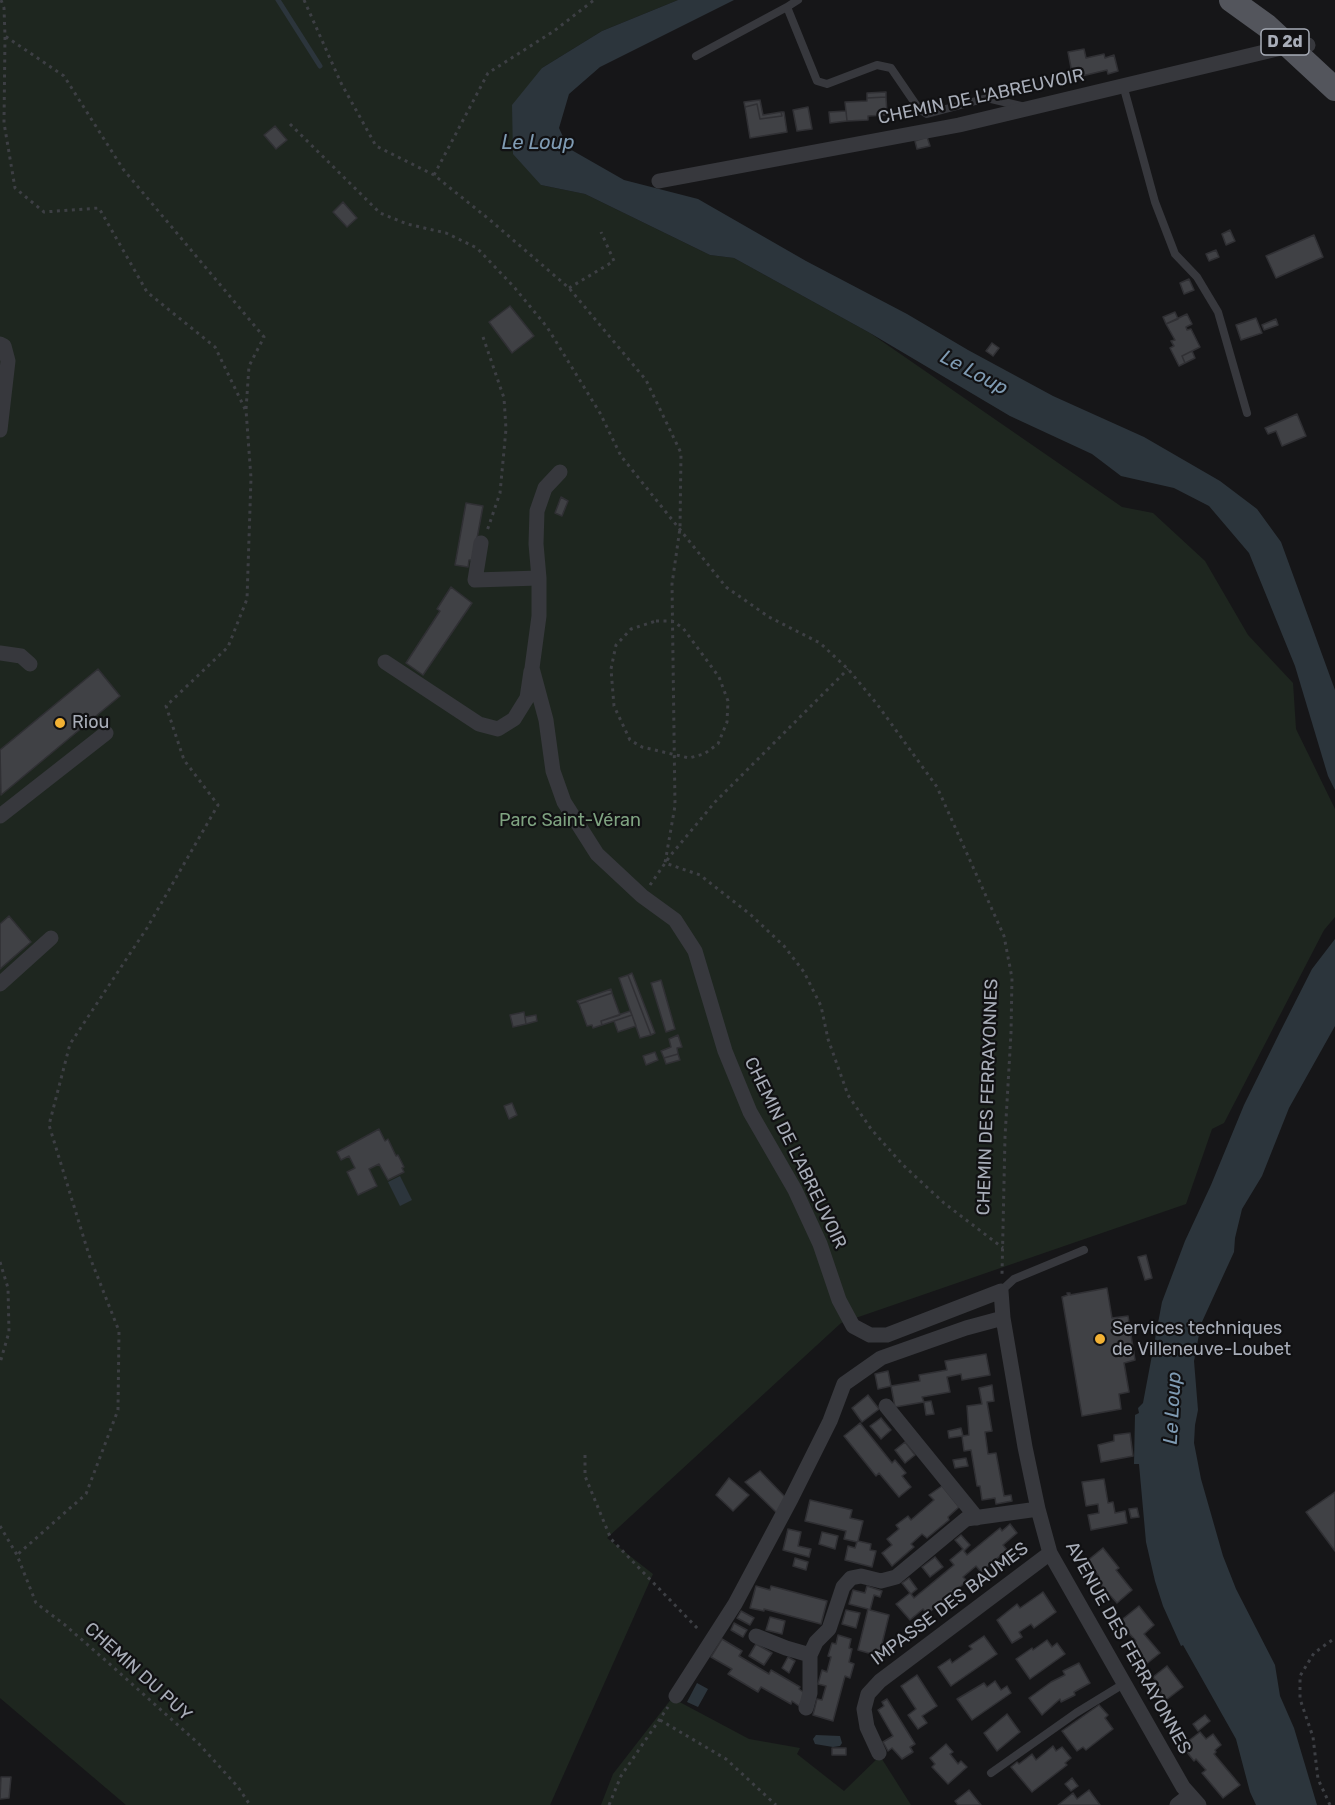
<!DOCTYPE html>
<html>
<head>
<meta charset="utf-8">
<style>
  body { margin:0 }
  canvas { display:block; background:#161618 }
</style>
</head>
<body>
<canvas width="1335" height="1805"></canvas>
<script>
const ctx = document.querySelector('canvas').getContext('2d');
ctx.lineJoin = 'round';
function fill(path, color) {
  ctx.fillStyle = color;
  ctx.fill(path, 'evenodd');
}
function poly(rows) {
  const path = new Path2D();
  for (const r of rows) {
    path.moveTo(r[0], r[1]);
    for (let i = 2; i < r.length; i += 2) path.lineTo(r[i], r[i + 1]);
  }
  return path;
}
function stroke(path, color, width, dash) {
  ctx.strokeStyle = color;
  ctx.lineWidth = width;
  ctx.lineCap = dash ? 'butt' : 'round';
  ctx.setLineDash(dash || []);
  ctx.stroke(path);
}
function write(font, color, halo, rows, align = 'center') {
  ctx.font = font + ' Rubik,sans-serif';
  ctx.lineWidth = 4.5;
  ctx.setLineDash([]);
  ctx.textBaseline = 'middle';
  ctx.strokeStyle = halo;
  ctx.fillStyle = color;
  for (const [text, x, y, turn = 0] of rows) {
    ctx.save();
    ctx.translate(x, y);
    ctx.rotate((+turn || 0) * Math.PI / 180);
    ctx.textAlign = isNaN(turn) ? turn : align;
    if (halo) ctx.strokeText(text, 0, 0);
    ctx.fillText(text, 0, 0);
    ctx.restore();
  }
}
const green = poly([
  [0,0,678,0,602,31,542,68,541,185,585,194,710,255,734,258,870,333,1122,507,1153,513,1205,561,1248,635,1293,683,1296,729,1335,809,1335,917,1324,930,1224,1123,1212,1129,1186,1204,841,1323,607,1538,653,1574,550,1805,126,1805,0,1698],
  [672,1698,749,1739,800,1748,797,1754,844,1791,880,1756,911,1805,601,1805,613,1774]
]);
const water = poly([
  [678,0,734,0,600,67,569,94,559,128,568,148,624,180,698,199,806,261,907,314,968,350,1053,396,1144,437,1220,481,1257,509,1281,542,1335,690,1335,790,1328,776,1295,666,1249,553,1209,506,1174,488,1121,476,1092,454,1010,416,870,333,734,258,710,255,585,194,541,185,513,154,512,105,542,68,602,31],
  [1335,939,1335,1026,1289,1108,1262,1176,1242,1209,1235,1238,1234,1252,1201,1324,1194,1361,1198,1410,1195,1425,1194,1443,1201,1479,1223,1556,1236,1589,1275,1665,1280,1696,1294,1728,1317,1805,1256,1805,1250,1792,1236,1739,1183,1645,1181,1646,1163,1606,1155,1581,1146,1542,1139,1464,1134,1464,1135,1415,1139,1413,1138,1408,1143,1403,1162,1302,1185,1241,1211,1185,1244,1105,1280,1032,1312,969],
  [400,1176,412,1200,400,1206,388,1182],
  [697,1683,708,1689,698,1707,687,1702],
  [816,1735,840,1736,842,1743,840,1746,833,1747,815,1744,813,1739]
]);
const stream = poly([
  [278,0,320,66]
]);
const building = poly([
  [1084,49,1086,58,1104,54,1105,58,1114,55,1118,71,1108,74,1107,70,1082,76,1081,71,1072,73,1068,52,1084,49],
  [886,92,886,97,867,98,867,93,886,92],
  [886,97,887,115,868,116,868,120,847,121,845,102,867,101,867,98,886,97],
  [760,100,763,115,781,112,782,116,760,119,757,104,745,107,744,102,760,100],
  [757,104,760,119,782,116,781,112,784,112,787,132,750,138,745,107,757,104],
  [808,107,812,129,797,131,793,110,808,107],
  [846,111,847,121,830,123,829,112,846,111],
  [275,126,287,140,276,149,264,135,275,126],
  [927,137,930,146,917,149,915,141,927,137],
  [343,202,357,218,347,227,333,212,343,202],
  [1230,230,1235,241,1226,245,1222,234,1230,230],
  [1314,235,1323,257,1276,278,1266,256,1314,235],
  [1216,250,1219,257,1209,261,1206,254,1216,250],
  [1189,279,1194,290,1184,294,1180,283,1189,279],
  [510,306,534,336,512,353,489,322,510,306],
  [1175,312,1178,319,1166,324,1163,317,1175,312],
  [1187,314,1192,324,1186,327,1187,330,1191,329,1200,347,1182,356,1185,363,1179,366,1170,348,1174,346,1171,341,1175,340,1166,324,1187,314],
  [1256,318,1262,333,1241,340,1236,325,1256,318],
  [1276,319,1278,325,1264,330,1262,325,1276,319],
  [992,343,999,348,993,356,986,351,992,343],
  [1192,351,1195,358,1185,363,1182,356,1192,351],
  [1297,414,1306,436,1282,446,1276,431,1268,434,1265,428,1297,414],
  [561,497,568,501,562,516,555,513,561,497],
  [466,503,483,506,473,560,469,560,468,567,455,565,466,503],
  [451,587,472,603,423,675,406,663,440,611,437,609,451,587],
  [98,669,120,696,1,795,0,750,98,669],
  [9,916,31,942,0,969,0,924,9,916],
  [632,973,655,1033,651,1035,628,975,632,973],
  [628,975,651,1035,640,1038,619,978,628,975],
  [661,980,675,1029,666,1032,651,983,661,980],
  [611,989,612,993,579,1004,577,1001,611,989],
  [612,993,620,1015,601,1021,602,1025,593,1028,592,1025,587,1026,579,1004,612,993],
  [630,1011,632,1015,602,1025,601,1021,630,1011],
  [524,1012,526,1024,513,1027,510,1015,524,1012],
  [536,1015,537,1021,526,1024,525,1017,536,1015],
  [632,1015,636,1026,618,1032,614,1021,632,1015],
  [678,1035,682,1047,677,1048,678,1054,664,1058,661,1051,671,1047,669,1039,678,1035],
  [655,1052,658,1060,646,1065,643,1056,655,1052],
  [678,1054,680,1060,666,1064,664,1058,678,1054],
  [512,1103,517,1115,509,1119,504,1106,512,1103],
  [379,1129,385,1141,388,1139,396,1156,398,1155,404,1167,402,1168,404,1172,388,1180,379,1164,369,1169,377,1186,358,1195,347,1172,355,1168,349,1156,341,1160,337,1152,379,1129],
  [1146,1255,1152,1278,1145,1280,1138,1257,1146,1255],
  [1107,1288,1112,1318,1128,1316,1135,1360,1124,1363,1129,1392,1119,1394,1121,1409,1082,1416,1062,1297,1068,1295,1067,1293,1070,1293,1070,1295,1107,1288],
  [986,1354,990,1375,962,1380,961,1374,947,1377,950,1392,922,1397,924,1402,895,1407,891,1386,920,1381,919,1375,947,1370,945,1361,986,1354],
  [888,1371,891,1386,878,1389,875,1374,888,1371],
  [992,1385,994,1401,987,1402,992,1431,985,1432,988,1454,996,1453,1004,1496,1011,1495,1012,1501,996,1504,995,1498,982,1500,980,1486,977,1486,971,1450,964,1451,962,1436,949,1438,948,1431,961,1428,963,1436,969,1435,967,1406,982,1404,979,1388,992,1385],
  [868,1395,879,1409,862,1422,852,1408,868,1395],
  [931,1401,934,1414,926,1415,924,1402,931,1401],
  [881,1418,891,1430,881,1439,870,1426,881,1418],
  [860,1423,892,1463,895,1460,906,1473,902,1476,911,1487,899,1497,879,1473,876,1476,844,1436,860,1423],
  [1130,1433,1133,1456,1101,1462,1098,1445,1114,1441,1114,1435,1130,1433],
  [905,1442,915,1455,905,1463,895,1450,905,1442],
  [966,1458,968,1466,955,1468,953,1460,966,1458],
  [760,1471,786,1498,777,1513,745,1482,760,1471],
  [729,1478,749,1495,733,1511,716,1495,729,1478],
  [1104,1479,1108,1503,1113,1502,1115,1513,1125,1511,1127,1523,1091,1530,1088,1515,1099,1513,1098,1504,1086,1506,1082,1482,1104,1479],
  [942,1486,959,1507,948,1517,949,1520,927,1538,922,1534,911,1544,914,1547,892,1566,882,1553,892,1545,887,1539,899,1529,896,1525,908,1516,911,1520,934,1500,929,1495,942,1486],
  [1335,1492,1335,1551,1306,1512,1335,1492],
  [810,1500,852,1510,850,1518,863,1521,858,1541,871,1544,870,1550,876,1551,872,1567,845,1560,848,1546,855,1548,857,1542,844,1539,846,1531,805,1521,810,1500],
  [1137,1508,1139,1517,1131,1518,1129,1509,1137,1508],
  [1010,1524,1017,1533,1003,1545,1007,1550,981,1572,976,1566,963,1577,967,1581,927,1614,923,1609,910,1620,896,1604,910,1593,902,1583,909,1578,917,1589,911,1594,914,1598,954,1565,950,1560,963,1549,955,1540,961,1535,970,1545,964,1551,967,1555,1000,1528,1002,1531,1010,1524],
  [788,1529,801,1532,798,1546,811,1549,809,1557,783,1550,788,1529],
  [822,1532,838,1536,835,1549,819,1544,822,1532],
  [1103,1548,1119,1568,1116,1570,1132,1590,1117,1603,1100,1584,1101,1582,1097,1577,1098,1575,1087,1561,1103,1548],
  [935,1557,943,1567,930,1577,922,1567,935,1557],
  [795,1558,808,1562,806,1570,793,1566,795,1558],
  [756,1586,770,1590,771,1586,827,1601,821,1624,764,1609,764,1611,750,1608,756,1586],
  [867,1586,882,1591,880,1597,874,1595,870,1610,889,1615,879,1656,858,1650,868,1609,849,1604,853,1590,865,1593,867,1586],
  [1043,1592,1056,1612,1034,1628,1031,1624,1019,1632,1022,1637,1012,1643,997,1620,1017,1604,1020,1608,1043,1592],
  [1139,1606,1154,1625,1144,1634,1160,1653,1145,1665,1133,1652,1138,1649,1133,1643,1136,1641,1119,1622,1139,1606],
  [846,1610,860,1613,856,1628,842,1624,846,1610],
  [741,1611,754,1618,750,1625,737,1618,741,1611],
  [770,1617,785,1621,782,1634,766,1630,770,1617],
  [734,1623,747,1630,743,1637,731,1630,734,1623],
  [838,1635,851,1639,849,1648,852,1649,849,1662,854,1664,850,1678,845,1676,833,1721,813,1715,817,1699,822,1700,826,1686,818,1684,822,1670,827,1672,831,1657,828,1656,832,1643,836,1644,838,1635],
  [984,1636,997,1654,951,1686,938,1667,950,1659,952,1663,972,1649,969,1646,984,1636],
  [722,1639,742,1651,739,1656,769,1674,771,1670,800,1687,799,1689,806,1694,799,1706,792,1701,791,1704,761,1687,758,1692,728,1674,732,1669,711,1657,722,1639],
  [1047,1640,1052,1647,1057,1643,1065,1654,1030,1679,1016,1659,1032,1648,1033,1650,1047,1640],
  [756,1644,772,1653,764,1665,749,1656,756,1644],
  [788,1657,795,1661,789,1673,782,1668,788,1657],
  [1079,1663,1090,1683,1074,1692,1075,1695,1061,1702,1060,1699,1042,1715,1029,1698,1051,1682,1065,1675,1063,1671,1079,1663],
  [1167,1666,1183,1687,1166,1700,1164,1700,1161,1692,1158,1695,1152,1688,1158,1683,1153,1677,1167,1666],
  [917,1675,937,1706,922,1716,927,1723,918,1729,908,1715,916,1709,901,1686,917,1675],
  [995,1681,1001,1690,1007,1686,1011,1693,972,1720,957,1699,984,1683,987,1687,995,1681],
  [887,1699,915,1744,910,1747,913,1752,902,1759,892,1748,888,1751,883,1742,893,1736,878,1710,884,1706,882,1702,887,1699],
  [1099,1705,1108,1715,1105,1718,1113,1729,1086,1750,1083,1747,1077,1751,1062,1731,1099,1705],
  [1007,1714,1020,1732,997,1751,984,1733,1007,1714],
  [1205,1715,1210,1721,1198,1731,1193,1724,1205,1715],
  [1200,1732,1206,1739,1213,1734,1221,1745,1215,1750,1216,1752,1214,1754,1240,1785,1223,1798,1202,1773,1206,1770,1196,1759,1194,1761,1182,1746,1200,1732],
  [946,1744,953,1752,950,1754,958,1764,961,1761,967,1767,948,1784,932,1767,935,1764,930,1758,946,1744],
  [1053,1746,1056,1751,1062,1747,1071,1758,1065,1763,1067,1765,1032,1792,1011,1767,1017,1762,1019,1764,1032,1754,1036,1760,1053,1746],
  [832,1748,846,1748,846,1755,832,1755,832,1748],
  [1,1777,11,1777,9,1798,0,1799,1,1777],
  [1072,1778,1078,1786,1071,1791,1065,1784,1072,1778],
  [969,1790,981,1805,958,1805,955,1801,969,1790],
  [1089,1790,1100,1805,1058,1805,1073,1793,1077,1799,1089,1790]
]);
const path = poly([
  [1,0,4,8,5,36,64,76,123,169,264,337,249,366,246,410,251,478,247,599,228,647,166,706,184,760,218,805,147,928,70,1044,49,1125,89,1255,119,1331,118,1410,86,1494,17,1555],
  [304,0,341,83,376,146,434,175,490,220,569,288,646,380,681,453,680,528,672,584,675,806,665,863,700,875,751,915,784,946,804,972,821,1006,828,1039,848,1095,871,1129,903,1165,944,1203,1003,1248],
  [5,37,4,123,15,188,44,212,99,208,147,292,215,347,245,409],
  [290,124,380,213,407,224,446,233,477,248,514,287,547,327,600,413,621,456,726,587,769,617,820,643,848,669,877,704,937,787,1004,936,1012,978,1011,1033,1005,1137,1002,1274],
  [434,175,488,73,554,31,594,0],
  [569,288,614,261,601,232],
  [483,337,504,398,506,429,500,493,487,531],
  [656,621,672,621,683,628,719,677,728,701,727,722,718,744,704,754,689,758,642,747,630,740,614,706,611,669,616,645,631,629,656,621],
  [650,885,670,856,715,802,848,669],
  [0,1262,8,1288,9,1332,0,1363],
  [585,1455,585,1476,611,1539,700,1631],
  [0,1526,17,1555,36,1603,65,1625,113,1667,199,1744,238,1787,250,1805],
  [660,1720,726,1759,776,1805],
  [609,1805,621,1776,668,1707],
  [1330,1805,1318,1779,1313,1737,1300,1699,1300,1676,1314,1653,1335,1638]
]);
const service = poly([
  [798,0,787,7,817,81,827,84,877,65,891,68,919,109,927,114,987,98,1021,106],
  [696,56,787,7],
  [1123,85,1155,202,1175,254,1197,277,1218,312,1247,413],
  [1001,1291,1014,1279,1084,1250],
  [991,1773,1076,1713,1125,1683]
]);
const minor = poly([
  [659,181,959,125,1277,49,1286,43,1308,45],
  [0,344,4,346,8,361,0,430],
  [560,472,545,488,537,511,536,544,539,578,539,616,532,668,546,720,553,771,564,802,597,854,642,896,675,920,695,951,725,1051,750,1112,795,1190,820,1244,839,1300,853,1326,870,1335,887,1335,1001,1291,1003,1318,1025,1447,1038,1509,1050,1553,1183,1787,1199,1805],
  [481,543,475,580,539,578],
  [0,653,21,656,30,664],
  [385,662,479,724,498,729,514,719,527,698,531,671],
  [0,816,106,733],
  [0,984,51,938],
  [886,1406,977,1518],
  [756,1636,786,1648,810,1655,816,1642,829,1629,843,1587,851,1578,861,1576,881,1581,896,1577,966,1519,1038,1509],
  [676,1696,735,1604,791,1499,830,1421,844,1384,881,1358,966,1328,1003,1318],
  [806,1708,810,1693,810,1655],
  [879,1753,867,1727,864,1709,868,1694,880,1681,1050,1553],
  [1177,1805,1190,1795]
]);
const primary = poly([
  [1231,0,1267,26,1335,89]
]);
const markers = [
  [60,723,6,"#f2b134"],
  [1100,1339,6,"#f2b134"]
];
const shields = [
  [1285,42,48]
];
const shieldNames = [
  ["D 2d",1285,42]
];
const streetNames = [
  ["CHEMIN DE L'ABREUVOIR",981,97,-12],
  ["CHEMIN DES FERRAYONNES",988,1097,-88],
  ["CHEMIN DE L'ABREUVOIR",795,1153,64],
  ["IMPASSE DES BAUMES",950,1604,-37],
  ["AVENUE DES FERRAYONNES",1128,1648,61],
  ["CHEMIN DU PUY",138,1672,42]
];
const poiNames = [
  ["Riou",72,723],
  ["Services techniques",1112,1329],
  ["de Villeneuve-Loubet",1112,1350]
];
const parkNames = [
  ["Parc Saint-Véran",570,821]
];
const waterNames = [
  ["Le Loup",538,143],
  ["Le Loup",974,373,28],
  ["Le Loup",1173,1408,-87]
];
fill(green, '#1e261f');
fill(water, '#2c353c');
stroke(stream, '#2c353c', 5);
fill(building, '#404145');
stroke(building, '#303034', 1.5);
stroke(path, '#3d3f44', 3, [3, 4.5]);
stroke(service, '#37383d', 8);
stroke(minor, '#37383d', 15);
stroke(primary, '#53555c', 24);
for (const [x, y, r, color] of markers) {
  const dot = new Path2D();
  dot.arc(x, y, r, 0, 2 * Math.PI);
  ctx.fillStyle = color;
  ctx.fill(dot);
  stroke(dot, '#111113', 2);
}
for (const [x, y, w] of shields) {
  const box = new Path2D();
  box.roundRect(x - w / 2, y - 13, w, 26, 4.5);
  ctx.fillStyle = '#111113';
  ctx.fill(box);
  stroke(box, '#a8adb8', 1.5);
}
write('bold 16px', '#a8adb8', null, shieldNames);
write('18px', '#a8adb8', '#111113', streetNames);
write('18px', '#a8adb8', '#111113', poiNames, 'left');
write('18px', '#7fa381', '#111113', parkNames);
write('italic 20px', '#7f9bb3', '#111113', waterNames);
</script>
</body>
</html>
